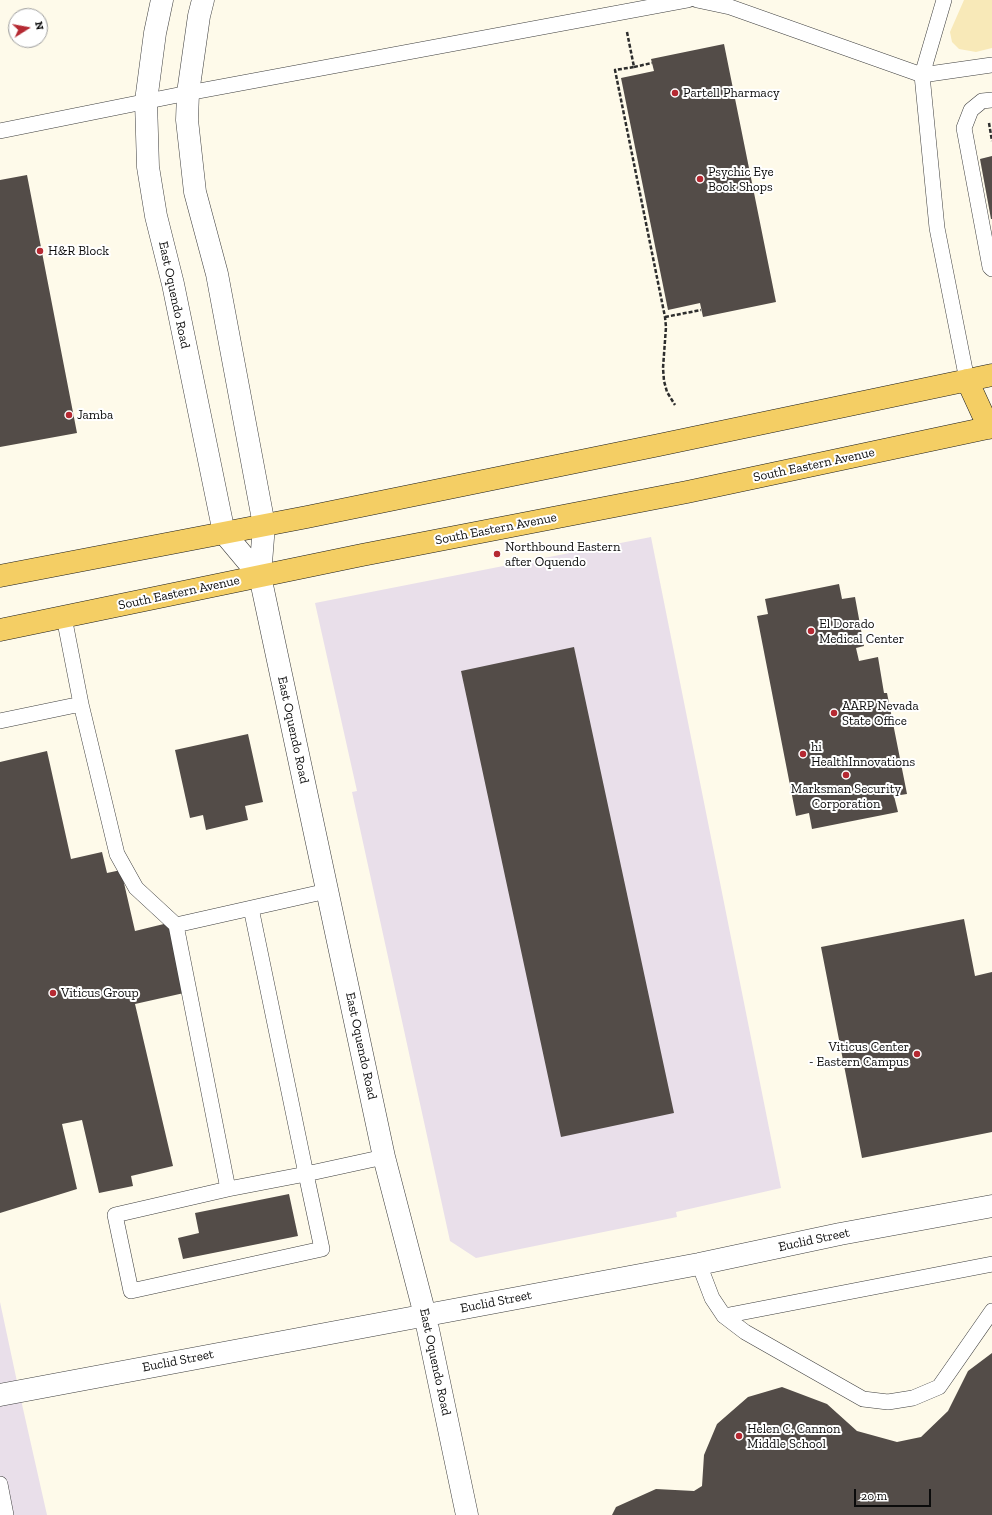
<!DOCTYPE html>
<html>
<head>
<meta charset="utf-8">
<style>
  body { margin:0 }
  #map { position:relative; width:992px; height:1515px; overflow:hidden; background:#fefaea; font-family:"Zilla Slab",serif }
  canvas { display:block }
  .north { position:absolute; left:8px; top:8px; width:40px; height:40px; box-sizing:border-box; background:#fff; border:1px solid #9d9d9d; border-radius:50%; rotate:79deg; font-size:11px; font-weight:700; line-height:16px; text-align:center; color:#0b0b0b }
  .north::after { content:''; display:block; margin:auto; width:14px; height:18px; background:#b52932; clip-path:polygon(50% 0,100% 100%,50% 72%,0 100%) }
  .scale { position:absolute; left:854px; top:1489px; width:77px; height:18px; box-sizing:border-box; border:2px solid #0b0b0b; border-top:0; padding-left:5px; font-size:12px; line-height:14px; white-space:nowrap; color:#0b0b0b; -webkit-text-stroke:3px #fff; paint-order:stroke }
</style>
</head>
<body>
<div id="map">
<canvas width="992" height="1515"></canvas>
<div class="north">N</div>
<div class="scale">20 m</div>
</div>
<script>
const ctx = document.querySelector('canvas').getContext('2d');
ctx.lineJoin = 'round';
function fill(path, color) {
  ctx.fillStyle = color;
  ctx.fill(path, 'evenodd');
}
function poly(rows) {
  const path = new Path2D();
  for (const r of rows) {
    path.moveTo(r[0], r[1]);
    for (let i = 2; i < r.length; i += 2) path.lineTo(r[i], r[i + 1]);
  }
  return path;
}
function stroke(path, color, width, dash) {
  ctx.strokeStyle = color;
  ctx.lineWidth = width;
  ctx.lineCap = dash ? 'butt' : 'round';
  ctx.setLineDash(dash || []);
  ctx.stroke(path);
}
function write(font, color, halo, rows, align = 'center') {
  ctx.font = font + ' "Zilla Slab",serif';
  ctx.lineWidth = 4;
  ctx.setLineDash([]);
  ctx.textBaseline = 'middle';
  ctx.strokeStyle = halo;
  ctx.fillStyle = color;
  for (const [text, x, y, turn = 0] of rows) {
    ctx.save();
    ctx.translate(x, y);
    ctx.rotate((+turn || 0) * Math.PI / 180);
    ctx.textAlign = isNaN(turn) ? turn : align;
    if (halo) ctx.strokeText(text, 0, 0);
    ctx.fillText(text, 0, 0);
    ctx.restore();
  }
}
const industrial = poly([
  [651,537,781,1188,676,1212,677,1217,476,1258,450,1241,352,792,357,791,315,603],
  [0,1302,19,1391,47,1515,0,1515]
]);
const sand = poly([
  [964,0,992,0,992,48,976,52,959,49,952,42,950,32]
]);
const building = poly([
  [724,44,776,302,703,317,700,303,668,310,621,78,654,71,651,59],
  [992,156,992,219,991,219,980,159],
  [27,175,77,433,0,447,0,180],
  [839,584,842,599,855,597,864,646,856,648,859,661,878,657,884,693,887,693,907,794,894,796,898,812,812,829,809,813,796,816,757,616,768,614,765,599],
  [574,647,674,1113,561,1137,461,671],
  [248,734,263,802,245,806,248,820,206,830,203,815,190,818,175,750],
  [47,751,71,859,102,852,107,873,121,870,135,931,168,923,184,993,135,1004,173,1166,131,1176,133,1186,99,1193,82,1120,62,1124,77,1189,0,1213,0,762],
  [964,919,975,976,992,972,992,1132,862,1158,821,947],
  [289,1194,298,1236,183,1259,178,1238,199,1233,195,1213],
  [992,1353,992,1515,612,1515,616,1507,656,1489,694,1491,702,1486,704,1455,717,1424,748,1397,782,1387,827,1404,857,1431,897,1442,921,1437,948,1411,968,1371]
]);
const path = poly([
  [627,32,634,67,615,70,665,317,666,327,663,368,664,381,667,392,675,405],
  [634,67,652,63],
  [989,123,992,141],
  [665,317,701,310]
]);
const service = poly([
  [697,0,730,7,922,75,992,65],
  [944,0,922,75,937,228,967,380],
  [992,100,982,101,971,110,964,128,990,267,992,269],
  [0,131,188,93,688,0],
  [81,704,117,854,136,888,176,925,327,891],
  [0,721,81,704,64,617],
  [176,925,228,1189,306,1174,251,908],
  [228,1189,115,1215,131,1291,322,1249,306,1174,384,1157],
  [699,1264,712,1298,724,1316,745,1332,863,1399,888,1402,913,1398,939,1387,992,1311],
  [724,1316,992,1264],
  [0,1484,6,1515]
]);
const minor = poly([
  [162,0,155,33,146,101,148,167,156,216,173,284,224,533,260,576],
  [203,0,199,16,188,93,187,120,195,192,217,274,264,525,260,576,384,1157,425,1315,467,1515],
  [0,1395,699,1264,840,1234,992,1206]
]);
const primary = poly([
  [967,380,989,428],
  [0,576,307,517,659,445,992,375],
  [0,630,362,555,687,492,992,427]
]);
const markers = [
  [675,93,4,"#b52932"],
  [700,179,4,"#b52932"],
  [40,251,4,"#b52932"],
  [69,415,4,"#b52932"],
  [497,554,4,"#b52932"],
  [811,631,4,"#b52932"],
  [834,713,4,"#b52932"],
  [803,754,4,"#b52932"],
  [846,775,4,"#b52932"],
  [53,993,4,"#b52932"],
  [917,1054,4,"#b52932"],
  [739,1436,4,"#b52932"]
];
const poiNames = [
  ["Partell Pharmacy",683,93],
  ["Psychic Eye",708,172],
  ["Book Shops",708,187],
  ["H&R Block",48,251],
  ["Jamba",77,415],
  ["Northbound Eastern",505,547],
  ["after Oquendo",505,562],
  ["El Dorado",819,624],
  ["Medical Center",819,639],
  ["AARP Nevada",842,706],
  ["State Office",842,721],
  ["hi",811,747],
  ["HealthInnovations",811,762],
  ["Marksman Security",846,789,"center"],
  ["Corporation",846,804,"center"],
  ["Viticus Group",61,993],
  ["Viticus Center",909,1047,"right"],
  ["- Eastern Campus",909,1062,"right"],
  ["Helen C. Cannon",747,1429],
  ["Middle School",747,1444]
];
const streetNames = [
  ["East Oquendo Road",174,295,78],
  ["South Eastern Avenue",814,465,-12],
  ["South Eastern Avenue",496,529,-11],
  ["South Eastern Avenue",179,593,-12],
  ["East Oquendo Road",293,730,78],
  ["East Oquendo Road",361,1046,78],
  ["Euclid Street",814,1240,-12],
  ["Euclid Street",496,1302,-11],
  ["Euclid Street",178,1361,-11],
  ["East Oquendo Road",435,1362,78]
];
fill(industrial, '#e9dfea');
fill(sand, '#f8e9b8');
fill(building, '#534c48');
stroke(service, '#3e3e3e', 16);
stroke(minor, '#3e3e3e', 23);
stroke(primary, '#1c1c1c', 23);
stroke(path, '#2d2d2d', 2.5, [4, 2]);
stroke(service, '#fff', 15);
stroke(minor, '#fff', 22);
stroke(primary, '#f4ce64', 22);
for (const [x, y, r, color] of markers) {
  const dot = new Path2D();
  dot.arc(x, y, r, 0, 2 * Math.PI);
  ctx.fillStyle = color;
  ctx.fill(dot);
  stroke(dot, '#fff', 1.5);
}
write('13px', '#0b0b0b', '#fff', poiNames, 'left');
write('13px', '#0b0b0b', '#fff', streetNames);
</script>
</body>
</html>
